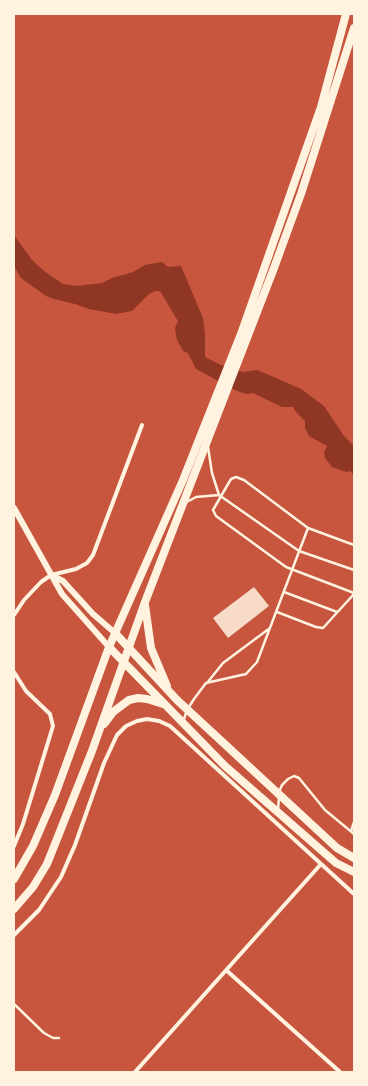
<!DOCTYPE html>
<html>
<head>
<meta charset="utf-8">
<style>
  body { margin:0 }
  #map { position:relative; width:368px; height:1086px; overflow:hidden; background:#c8553d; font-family:Quicksand,sans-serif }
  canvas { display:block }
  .frame { position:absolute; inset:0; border:15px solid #fff3e0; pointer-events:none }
</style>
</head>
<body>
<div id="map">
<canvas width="368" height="1086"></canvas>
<div class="frame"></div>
</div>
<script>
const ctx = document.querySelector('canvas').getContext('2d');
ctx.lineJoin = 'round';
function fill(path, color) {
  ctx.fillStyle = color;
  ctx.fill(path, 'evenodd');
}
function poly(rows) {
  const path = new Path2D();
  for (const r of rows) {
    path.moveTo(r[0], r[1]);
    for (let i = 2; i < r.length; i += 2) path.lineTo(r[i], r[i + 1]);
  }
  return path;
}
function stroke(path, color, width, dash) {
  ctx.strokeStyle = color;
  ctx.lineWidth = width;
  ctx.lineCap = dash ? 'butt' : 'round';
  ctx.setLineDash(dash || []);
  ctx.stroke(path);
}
const water = poly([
  [14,235,32,260,44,271,63,284,77,286,102,283,112,278,133,272,145,265,162,262,168,267,181,266,203,318,205,334,205,357,221,365,243,372,257,370,269,375,301,389,324,406,344,436,354,446,354,475,350,471,346,472,332,467,325,458,324,452,327,446,309,436,305,428,305,421,296,412,293,407,282,407,253,393,246,394,235,390,196,369,188,353,183,351,177,340,175,328,178,321,160,291,155,291,149,294,132,311,116,314,89,309,75,304,54,299,46,296,21,278,14,266]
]);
const building = poly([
  [254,587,269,606,228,638,213,618]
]);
const service = poly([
  [208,447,212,473,219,495,299,551,354,570],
  [185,503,196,497,219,495],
  [354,545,308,528,244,480,236,477,231,479,213,510,216,516,286,567,354,593],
  [284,592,337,612],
  [277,612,316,627,323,628,354,594],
  [207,683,223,663,270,628],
  [183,722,187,710,194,699,206,683,246,674,257,662,308,528],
  [279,792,282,785,288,779,294,776,299,778,325,810,354,834],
  [278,810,279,797],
  [351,831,354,822],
  [14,1004,44,1033,53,1038,59,1038]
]);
const minor = poly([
  [14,615,24,600,41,582,51,575,76,569,87,563,93,555,142,425],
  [14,672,26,691,50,714,53,726,23,824,14,846],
  [14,935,39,910,61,877,75,845,104,763,117,735,126,726,137,721,147,719,159,721,170,726,354,894],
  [226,970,340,1072],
  [135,1072,321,864]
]);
const tertiary = poly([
  [14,508,62,594,109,647],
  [51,575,63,581,93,614,115,633]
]);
const primary = poly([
  [145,605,151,648,167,686],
  [115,633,177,700,337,848,354,858],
  [109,647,225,766,336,863,354,872],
  [104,724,113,712,129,700,138,698,147,699,163,704],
  [14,879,33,846,55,795,109,647,183,480,241,334,321,107,346,14],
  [14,909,33,887,47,864,92,751,145,602,274,268,301,194,354,28]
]);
fill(water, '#8f3625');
fill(building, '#f7dbc8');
stroke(service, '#fff3e0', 2.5);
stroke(minor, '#fff3e0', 4);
stroke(tertiary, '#fff3e0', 6);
stroke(primary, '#fff3e0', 8);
</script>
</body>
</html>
